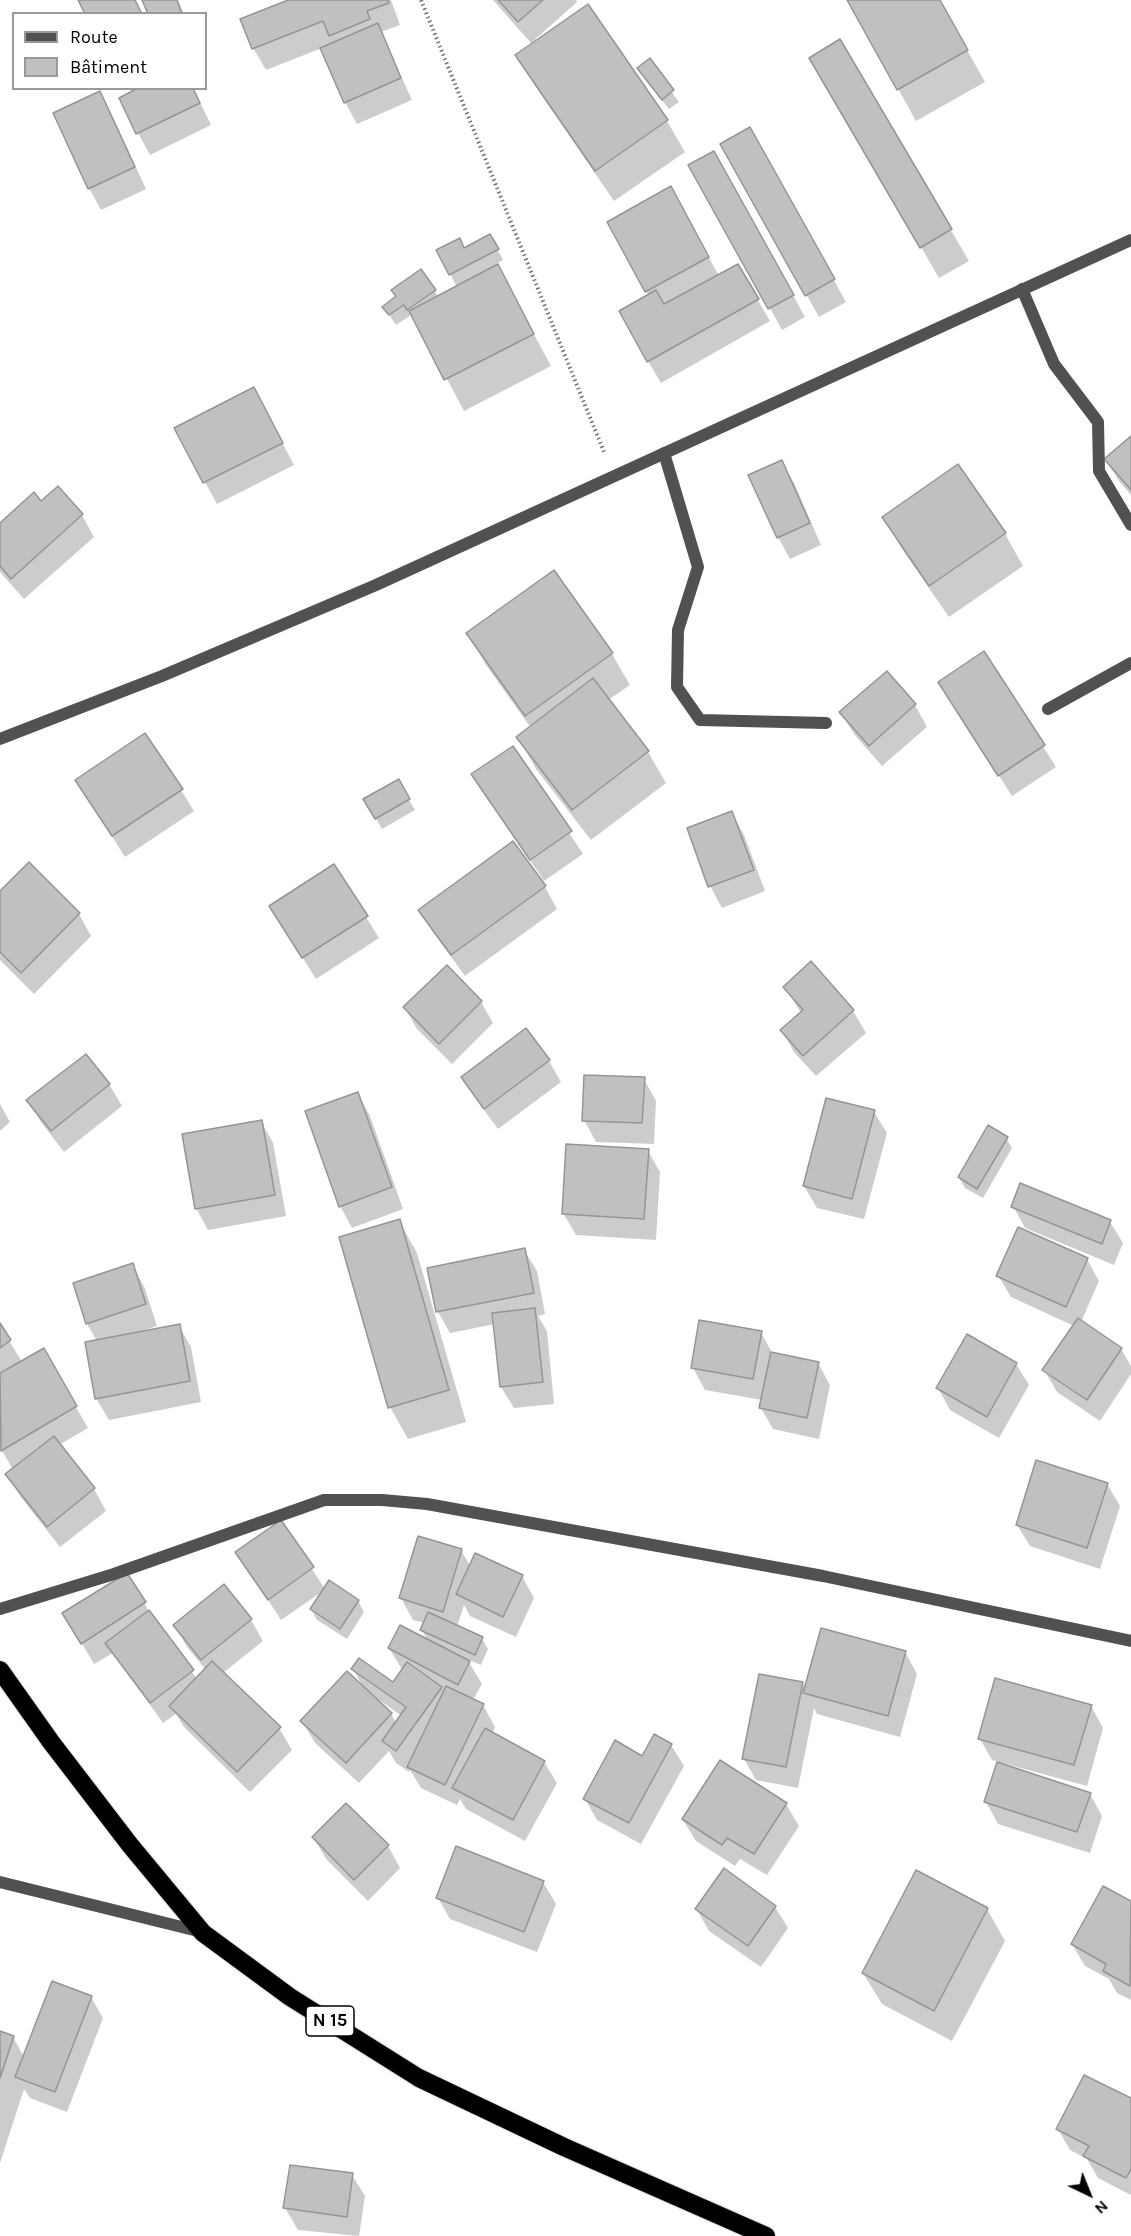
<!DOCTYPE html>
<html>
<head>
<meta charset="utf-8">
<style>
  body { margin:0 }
  #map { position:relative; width:1131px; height:2236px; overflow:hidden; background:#fff; font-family:Karla,sans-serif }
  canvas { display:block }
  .legend { position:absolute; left:12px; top:12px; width:195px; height:78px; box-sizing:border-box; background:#fff; border:2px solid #999; margin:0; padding:8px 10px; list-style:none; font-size:18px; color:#000 }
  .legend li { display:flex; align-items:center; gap:12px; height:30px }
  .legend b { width:30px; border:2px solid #999 }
  .north { position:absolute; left:1059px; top:2164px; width:60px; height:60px; -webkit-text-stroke:4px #fff; paint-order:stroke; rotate:137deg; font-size:16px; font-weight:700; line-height:24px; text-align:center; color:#000 }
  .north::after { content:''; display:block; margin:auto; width:21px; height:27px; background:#000; clip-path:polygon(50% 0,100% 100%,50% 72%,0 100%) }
</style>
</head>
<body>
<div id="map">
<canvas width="1131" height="2236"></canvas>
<ul class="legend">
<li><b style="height:8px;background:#515151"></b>Route</li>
<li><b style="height:16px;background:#c0c0c0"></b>Bâtiment</li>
</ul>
<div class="north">N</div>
</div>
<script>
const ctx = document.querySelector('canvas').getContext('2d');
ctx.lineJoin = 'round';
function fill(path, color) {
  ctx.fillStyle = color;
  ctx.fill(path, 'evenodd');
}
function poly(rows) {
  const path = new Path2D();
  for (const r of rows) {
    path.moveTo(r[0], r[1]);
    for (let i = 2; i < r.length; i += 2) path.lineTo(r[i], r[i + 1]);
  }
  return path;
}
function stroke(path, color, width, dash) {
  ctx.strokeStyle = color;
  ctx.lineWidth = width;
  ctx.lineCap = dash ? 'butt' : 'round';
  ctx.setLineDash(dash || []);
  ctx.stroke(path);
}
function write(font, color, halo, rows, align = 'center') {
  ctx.font = font + ' Karla,sans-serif';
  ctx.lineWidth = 4.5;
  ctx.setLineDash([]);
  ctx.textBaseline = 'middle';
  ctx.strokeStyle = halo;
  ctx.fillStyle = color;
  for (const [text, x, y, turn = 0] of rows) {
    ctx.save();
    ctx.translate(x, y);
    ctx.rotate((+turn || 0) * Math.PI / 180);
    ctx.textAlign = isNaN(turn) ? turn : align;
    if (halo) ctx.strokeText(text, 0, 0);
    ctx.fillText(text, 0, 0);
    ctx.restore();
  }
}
const shadow = poly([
  [144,0,178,0,184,14,149,14],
  [292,0,391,0,400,25,381,32,412,100,357,124,345,102,322,48,266,70,253,48],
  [493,0,576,0,577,2,531,43],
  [849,0,939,0,985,82,916,121],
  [588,6,667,121,685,152,614,201,535,86,517,55],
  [840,41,969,261,939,278,811,58],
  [649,60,679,102,669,109,645,79],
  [142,88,193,88,211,125,150,155,138,133],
  [99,93,112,115,146,189,101,210,89,188],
  [722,144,762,151,846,302,819,317],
  [726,174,805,317,782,330,770,308],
  [683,210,719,276,738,266,770,321,661,383,648,361,649,296,609,222],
  [490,236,503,260,496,264,551,366,464,411,415,319,411,315,396,325,384,307,435,291,438,297,457,287,438,251,464,249],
  [254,389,294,465,217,504,176,429],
  [1131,438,1131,495,1119,481,1106,460],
  [781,462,794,483,821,545,790,559,778,537],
  [958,466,1005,534,1023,566,949,617,902,549,884,517],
  [41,503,82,515,94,537,24,599,0,572,0,525],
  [468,633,612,654,630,685,608,700,648,752,666,783,591,840,536,769,518,737,531,728,486,665],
  [984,653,1056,767,1012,796,953,704],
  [886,673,915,705,927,727,882,766,854,734,841,713],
  [513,748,583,854,544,881,473,775],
  [77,781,181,790,194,811,125,857],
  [398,781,415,810,382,829,365,800],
  [732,813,744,835,765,891,722,908,710,886],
  [513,844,545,887,557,909,465,976,433,932,420,910],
  [29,864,79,914,91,936,34,994,0,960,0,893],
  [366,917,379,938,316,979,284,928],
  [811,964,853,1011,866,1033,816,1076,794,1052,782,1031,801,1013,785,987],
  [481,1002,493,1023,452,1064,417,1029,405,1008],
  [549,1061,561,1082,498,1129,476,1099,463,1078],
  [644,1079,656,1101,654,1144,596,1142,584,1120],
  [109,1084,122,1106,64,1152,41,1122,28,1101],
  [358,1094,370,1116,403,1209,352,1228,340,1206],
  [0,1104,10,1122,0,1131],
  [874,1112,887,1133,864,1219,817,1208,804,1186],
  [261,1121,273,1143,286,1216,208,1230,196,1208],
  [1006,1138,1012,1148,983,1198,965,1188,959,1177],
  [648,1151,660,1172,656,1240,576,1235,563,1213],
  [1013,1206,1110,1222,1123,1243,1114,1265,1025,1228],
  [399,1221,417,1253,466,1422,408,1439,390,1407],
  [524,1250,537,1271,545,1314,538,1316,547,1331,554,1404,514,1408,501,1387,495,1324,450,1333,438,1312,429,1269],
  [1087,1259,1099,1281,1081,1322,1121,1349,1131,1366,1131,1374,1100,1421,1057,1392,1044,1370,1074,1326,1011,1297,998,1275],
  [132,1265,144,1286,157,1326,145,1330,145,1332,179,1326,191,1347,201,1402,109,1420,96,1398,97,1341,87,1324,74,1284],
  [0,1326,22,1362,43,1350,88,1428,59,1445,94,1489,106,1511,60,1547,20,1496,7,1475,13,1470,0,1447],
  [761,1333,773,1354,818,1363,830,1385,819,1439,773,1429,761,1408,762,1400,705,1390,693,1368],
  [1016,1364,1029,1385,999,1438,950,1410,938,1388],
  [1107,1484,1120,1506,1100,1569,1030,1546,1017,1525],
  [281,1522,325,1589,358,1601,364,1612,347,1639,317,1620,311,1609,323,1591,281,1620,237,1552],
  [461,1550,470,1566,522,1576,534,1598,516,1637,470,1616,464,1605,457,1627,482,1639,488,1649,481,1665,467,1659,482,1684,473,1700,483,1705,495,1727,492,1734,544,1762,557,1783,525,1841,466,1809,460,1799,457,1805,421,1788,410,1770,409,1772,396,1763,389,1751,359,1783,315,1743,302,1721,363,1687,353,1669,393,1685,403,1671,389,1648,428,1641,422,1630,425,1623,413,1620,401,1598],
  [379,1700,402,1716,396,1723,391,1713,377,1701],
  [127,1575,152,1616,197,1679,206,1670,187,1647,175,1625,251,1620,263,1641,223,1673,279,1728,292,1750,250,1792,184,1727,176,1714,163,1723,113,1653,94,1664,77,1635],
  [905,1652,917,1674,900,1737,817,1714,814,1708,798,1788,756,1780,744,1759,802,1683,806,1690],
  [1091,1706,1103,1728,1087,1786,1006,1764,1006,1767,1090,1794,1102,1816,1090,1853,998,1824,986,1802,999,1762,992,1760,980,1739],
  [671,1745,684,1766,641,1844,597,1820,585,1799,643,1758],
  [786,1804,799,1826,767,1875,740,1859,735,1866,696,1841,683,1820],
  [346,1805,388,1846,400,1868,368,1901,326,1859,314,1838],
  [543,1882,556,1904,537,1952,450,1919,438,1898],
  [1104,1888,1131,1903,1131,2000,1117,1993,1109,1979,1085,1966,1072,1944],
  [775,1907,788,1928,761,1967,709,1931,697,1910],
  [987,1909,1005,1941,952,2041,882,2004,863,1973],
  [91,1997,103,2018,67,2112,30,2098,24,2089,0,2163,0,2033,13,2037,24,2057],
  [1131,2100,1131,2195,1098,2178,1087,2159,1070,2150,1058,2129],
  [352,2175,365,2196,359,2236,298,2230,285,2208]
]);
const building = poly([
  [78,0,135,0,142,14,85,14,78,0],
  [142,0,177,0,182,14,148,14,142,0],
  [288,0,388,0,389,3,367,11,370,19,329,36,323,21,252,49,240,19,288,0],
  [498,0,543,0,518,22,498,0],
  [847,0,940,0,968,50,897,90,847,0],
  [588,4,668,120,595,171,515,55,588,4],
  [378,23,401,78,344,103,320,48,378,23],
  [840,39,952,229,920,248,809,58,840,39],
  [650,58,674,90,662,100,637,68,650,58],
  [138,88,193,88,200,103,136,134,119,98,138,88],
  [100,91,135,167,88,189,53,113,100,91],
  [750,127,835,279,805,296,720,144,750,127],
  [714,151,794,295,768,309,688,165,714,151],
  [671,186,709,257,645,292,607,222,671,186],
  [490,234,499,249,449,275,436,250,460,238,464,248,490,234],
  [498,264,534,334,444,380,409,311,498,264],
  [738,264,759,299,647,362,619,311,656,290,664,304,738,264],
  [421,269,436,290,407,310,404,305,389,315,382,307,396,296,391,290,421,269],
  [254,387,283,443,203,483,174,428,254,387],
  [1131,436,1131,490,1104,459,1131,436],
  [782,460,810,523,777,538,748,475,782,460],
  [958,464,1006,533,929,586,882,517,958,464],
  [58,486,83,514,11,579,0,566,0,523,34,492,41,501,58,486],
  [554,570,613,653,525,716,466,633,554,570],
  [984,651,1045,745,998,776,938,682,984,651],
  [887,671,916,704,869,746,839,712,887,671],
  [593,678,649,751,572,810,516,737,593,678],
  [145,733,183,789,112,836,75,780,145,733],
  [513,746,572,831,530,860,471,774,513,746],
  [399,779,410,799,375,819,363,799,399,779],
  [732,811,754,870,708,887,687,828,732,811],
  [513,841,546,886,451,955,418,910,513,841],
  [29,862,80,913,21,973,0,952,0,891,29,862],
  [334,864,368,916,302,958,269,906,334,864],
  [811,961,854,1010,803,1056,780,1030,803,1010,783,987,811,961],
  [447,965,482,1001,439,1044,403,1007,447,965],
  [526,1028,550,1060,484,1109,461,1077,526,1028],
  [86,1054,110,1084,51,1131,26,1100,86,1054],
  [584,1075,645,1077,642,1123,582,1121,584,1075],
  [358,1092,392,1187,339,1207,305,1111,358,1092],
  [826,1098,875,1110,852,1199,803,1186,826,1098],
  [262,1120,275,1195,195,1209,182,1134,262,1120],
  [988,1125,1008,1137,977,1189,958,1177,988,1125],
  [566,1144,649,1149,644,1219,562,1214,566,1144],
  [1020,1183,1111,1220,1102,1244,1011,1207,1020,1183],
  [400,1219,449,1390,388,1408,339,1237,400,1219],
  [1018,1227,1088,1258,1066,1307,996,1276,1018,1227],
  [525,1248,534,1293,436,1312,427,1268,525,1248],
  [133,1263,146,1304,86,1324,73,1283,133,1263],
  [535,1308,543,1382,500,1387,492,1313,535,1308],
  [1078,1318,1122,1348,1087,1400,1042,1370,1078,1318],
  [699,1320,762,1331,753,1379,691,1368,699,1320],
  [0,1323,11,1340,0,1348,0,1323],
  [180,1324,190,1381,95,1399,85,1342,180,1324],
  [967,1334,1017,1363,987,1417,936,1388,967,1334],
  [44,1348,77,1406,1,1451,0,1373,44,1348],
  [771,1352,819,1362,807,1418,759,1408,771,1352],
  [54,1436,95,1488,47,1527,5,1474,54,1436],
  [1036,1460,1108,1483,1087,1548,1016,1525,1036,1460],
  [281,1520,314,1567,268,1600,235,1552,281,1520],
  [418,1536,462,1549,443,1612,399,1598,418,1536],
  [475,1553,523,1575,503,1617,456,1594,475,1553],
  [127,1573,146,1602,81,1644,62,1613,127,1573],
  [329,1580,359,1600,340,1629,310,1609,329,1580],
  [224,1584,252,1619,201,1660,173,1625,224,1584],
  [149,1610,194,1670,150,1703,105,1643,149,1610],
  [428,1612,483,1637,475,1655,420,1630,428,1612],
  [400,1625,470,1661,458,1685,388,1648,400,1625],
  [821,1628,906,1651,888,1716,803,1693,821,1628],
  [359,1658,393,1682,407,1662,442,1687,396,1751,382,1741,406,1707,351,1669,359,1658],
  [212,1661,281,1727,237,1772,169,1706,212,1661],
  [347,1671,392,1713,346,1763,300,1721,347,1671],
  [759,1674,803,1682,786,1767,742,1759,759,1674],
  [995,1678,1092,1705,1074,1765,978,1739,995,1678],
  [446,1686,484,1704,445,1785,407,1767,446,1686],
  [485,1728,545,1761,513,1820,452,1788,485,1728],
  [654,1734,672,1744,629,1823,583,1799,615,1740,642,1756,654,1734],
  [720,1760,787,1803,754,1854,727,1838,722,1845,682,1819,720,1760],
  [997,1762,1091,1793,1077,1832,984,1802,997,1762],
  [346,1803,389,1845,354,1880,312,1837,346,1803],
  [456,1846,544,1881,524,1932,436,1898,456,1846],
  [724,1868,776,1906,748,1946,695,1909,724,1868],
  [916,1870,988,1908,934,2011,862,1973,916,1870],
  [1103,1886,1131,1901,1130,1986,1103,1971,1106,1964,1071,1944,1103,1886],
  [52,1981,92,1996,55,2092,15,2077,52,1981],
  [0,2031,14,2036,0,2078,0,2031],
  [1084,2075,1131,2098,1131,2169,1126,2178,1083,2156,1089,2146,1056,2129,1084,2075],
  [290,2165,353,2173,347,2217,283,2208,290,2165]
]);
const path = poly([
  [421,0,604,452]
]);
const street = poly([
  [1022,289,1054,364,1098,422,1099,471,1131,525],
  [664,453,698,567,678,630,677,687,700,720,826,723],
  [1048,709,1131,663],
  [0,739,162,676,376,585,1131,240],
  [0,1609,114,1574,324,1500,382,1500,427,1504,823,1576,1131,1641],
  [0,1882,202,1932]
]);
const highway = poly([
  [0,1670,51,1742,130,1845,203,1933,290,1997,419,2078,564,2147,766,2236]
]);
const shields = [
  [330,2021,48]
];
const shieldNames = [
  ["N 15",330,2021]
];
fill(shadow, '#0003');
fill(building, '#c0c0c0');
stroke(building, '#959595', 1.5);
stroke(highway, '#dbdbdb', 20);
stroke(path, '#737373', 4, [1.5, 3]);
stroke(street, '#515151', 12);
stroke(highway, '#000', 18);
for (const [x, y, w] of shields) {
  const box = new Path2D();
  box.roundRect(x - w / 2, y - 15, w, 30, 4.5);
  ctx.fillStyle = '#fff';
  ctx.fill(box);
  stroke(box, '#000', 1.5);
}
write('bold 18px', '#000', null, shieldNames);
</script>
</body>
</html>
